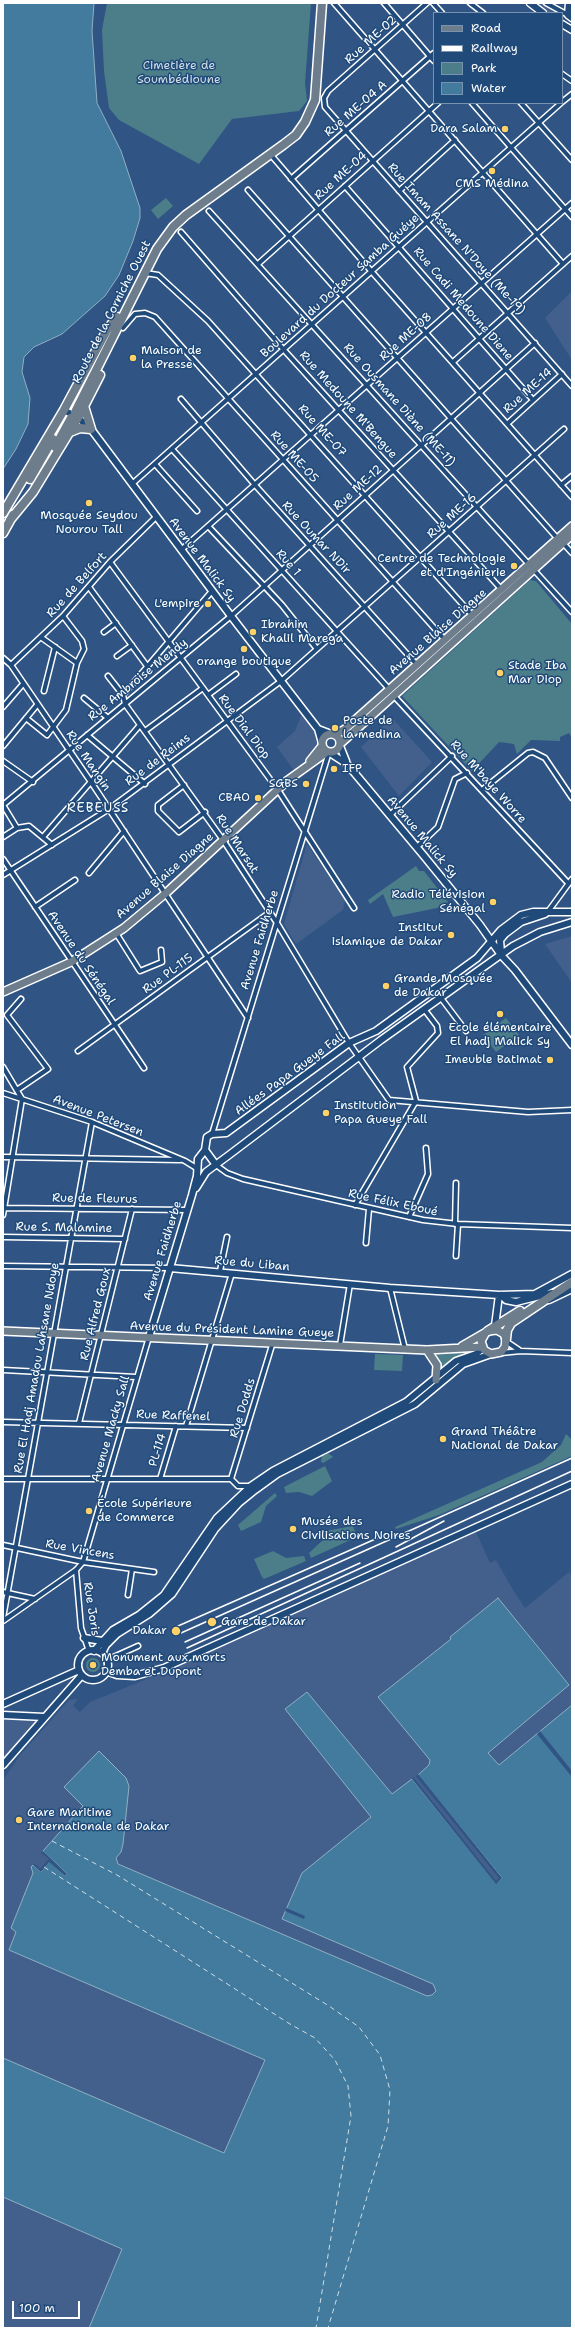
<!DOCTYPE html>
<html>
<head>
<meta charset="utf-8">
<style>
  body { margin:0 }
  #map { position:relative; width:575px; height:2331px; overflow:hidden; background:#305483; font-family:"Shantell Sans",sans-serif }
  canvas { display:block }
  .frame { position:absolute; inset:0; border:4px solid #fff; pointer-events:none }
  .legend { position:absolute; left:433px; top:12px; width:130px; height:92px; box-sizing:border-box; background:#1f4a7a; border:1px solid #7992af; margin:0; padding:5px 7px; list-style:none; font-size:12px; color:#fff }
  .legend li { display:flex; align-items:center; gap:8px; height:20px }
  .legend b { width:20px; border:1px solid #7992af }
  .scale { position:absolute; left:12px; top:2301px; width:68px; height:18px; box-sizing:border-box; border:2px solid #fff; border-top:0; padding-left:5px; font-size:12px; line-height:14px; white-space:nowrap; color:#fff; -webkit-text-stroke:3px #1f4a7a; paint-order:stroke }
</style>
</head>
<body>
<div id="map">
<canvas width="575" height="2331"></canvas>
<div class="frame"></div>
<ul class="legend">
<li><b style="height:5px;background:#6d7d8c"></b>Road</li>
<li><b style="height:5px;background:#fff"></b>Railway</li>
<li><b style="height:11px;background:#4c7e8a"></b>Park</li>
<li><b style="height:11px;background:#427b9d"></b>Water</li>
</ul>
<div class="scale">100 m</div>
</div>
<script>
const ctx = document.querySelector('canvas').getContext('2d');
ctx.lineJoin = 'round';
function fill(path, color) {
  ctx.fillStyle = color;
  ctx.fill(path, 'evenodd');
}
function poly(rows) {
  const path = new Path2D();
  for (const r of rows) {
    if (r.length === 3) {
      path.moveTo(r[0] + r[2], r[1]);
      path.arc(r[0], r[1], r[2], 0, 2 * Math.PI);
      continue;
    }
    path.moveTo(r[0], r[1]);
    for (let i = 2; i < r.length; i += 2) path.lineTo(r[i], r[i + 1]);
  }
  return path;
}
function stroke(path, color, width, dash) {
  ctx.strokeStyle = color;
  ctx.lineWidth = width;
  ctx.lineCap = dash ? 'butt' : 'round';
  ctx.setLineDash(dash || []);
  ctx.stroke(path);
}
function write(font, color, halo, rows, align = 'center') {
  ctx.font = font + ' "Shantell Sans",sans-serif';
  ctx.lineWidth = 3;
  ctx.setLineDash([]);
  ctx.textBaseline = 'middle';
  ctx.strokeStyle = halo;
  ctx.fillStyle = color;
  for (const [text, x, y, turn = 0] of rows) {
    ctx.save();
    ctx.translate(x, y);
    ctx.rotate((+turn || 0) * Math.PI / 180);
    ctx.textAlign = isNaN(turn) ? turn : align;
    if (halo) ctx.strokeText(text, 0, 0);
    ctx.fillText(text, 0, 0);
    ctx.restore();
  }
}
const built = poly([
  [531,3,541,3,559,13,543,13],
  [572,291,572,360,545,318],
  [302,713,318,734,319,741,306,763,295,772,277,747,295,731],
  [392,718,432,762,399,796,361,747],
  [307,844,345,900,343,910,296,944,284,924],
  [572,936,572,983,545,944],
  [476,1532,490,1563,496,1560,513,1590,525,1608,569,1572,572,1577,572,2328,3,2328,3,1780,21,1754,69,1700,78,1699,73,1706,80,1712,90,1702,159,1674],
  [3,1718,38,1720,3,1759]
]);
const green = poly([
  [107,3,311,3,305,83,307,101,299,111,232,119,199,164,119,120,109,108,104,71,102,30],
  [166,198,173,206,158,219,151,210],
  [530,580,536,581,572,624,572,738,569,733,560,737,560,741,531,740,517,754,514,744,499,742,472,771,402,696],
  [416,866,419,871,424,871,448,902,437,908,393,917,383,894,370,904,368,900],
  [506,1018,519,1035,496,1052,483,1035],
  [477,1348,475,1351,455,1358,440,1371,440,1363,434,1354],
  [375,1354,403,1355,402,1371,374,1370],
  [566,1434,572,1440,572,1456,439,1515,396,1529,395,1527,542,1462,561,1445],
  [328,1453,333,1457,323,1463,321,1462,322,1456],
  [325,1466,332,1481,312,1496,299,1492,286,1493,284,1487],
  [275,1493,277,1496,266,1506,261,1522,241,1531,238,1525],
  [353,1526,357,1537,311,1558,309,1553,323,1540,326,1531],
  [273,1551,286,1558,304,1556,306,1561,264,1579,262,1577,254,1559],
  [93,1665,7]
]);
const water = poly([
  [3,3,94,3,92,31,97,103,121,151,140,208,140,218,133,241,119,275,105,296,62,334,34,347,24,357,22,372,30,398,28,424,16,449,3,469,3,3],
  [498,1598,569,1685,488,1753,499,1765,572,1705,572,2328,89,2328,122,2249,3,2197,3,2058,224,2153,265,2060,9,1950,16,1932,11,1928,33,1873,31,1867,33,1865,41,1872,49,1861,65,1876,67,1874,43,1851,83,1806,64,1787,99,1751,126,1778,129,1786,123,1844,121,1852,116,1858,118,1864,427,1996,432,1995,436,1991,433,1984,282,1919,302,1873,371,1817,285,1709,307,1692,392,1794,412,1779,496,1883,502,1878,418,1775,429,1765,430,1760,378,1697,451,1639,450,1637,498,1598]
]);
const pier = poly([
  [540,1731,572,1771,572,1777,537,1734],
  [418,1774,502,1878,496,1884,412,1779,413,1777,496,1881,499,1878,416,1776],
  [43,1851,67,1874,65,1876,49,1862,41,1872,33,1865,34,1863,40,1869,49,1859,41,1853],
  [286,1908,305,1916,304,1919,285,1911]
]);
const ferry = poly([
  [52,1841,117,1875,329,2006,359,2027,380,2055,390,2090,388,2126,328,2328],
  [44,1867,290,2024,315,2038,335,2060,348,2086,351,2116,316,2328]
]);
const street = poly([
  [334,3,563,264],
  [384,3,434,61],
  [427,3,328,91,324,98,325,107,572,386],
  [433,3,442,13],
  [470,3,483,13],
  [546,3,568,15],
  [562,74,572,81],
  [562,102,572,94],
  [472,103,572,217],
  [521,103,572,160],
  [271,155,372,272,572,497],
  [291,179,434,53],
  [345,186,533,400],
  [248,190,558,539],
  [399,191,455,140],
  [209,211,572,612],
  [181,232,284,350,502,590],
  [258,264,438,103],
  [145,273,158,275,208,321,473,616],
  [123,328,135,314,145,313,155,317,445,640],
  [453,362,572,256],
  [181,399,255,485,417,665],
  [507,424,562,374],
  [172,449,390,690],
  [155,464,197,511],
  [132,484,561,103],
  [561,485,572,476],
  [208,526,282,605,317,649],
  [563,543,572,553],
  [181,550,572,203],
  [110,562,278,790,354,908],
  [89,587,147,666],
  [104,632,116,623],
  [42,638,77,663],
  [117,656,132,645],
  [3,658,11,665,91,782,248,1018],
  [11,665,63,616,110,562,156,517],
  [108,676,123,695],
  [44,691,55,647],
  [123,695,125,704,223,840,277,923,349,1043,389,1100,528,1112,572,1110],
  [123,695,212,591],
  [208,695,236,674],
  [394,696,568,883],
  [84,698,108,718],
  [3,707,23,684],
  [26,718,47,735,66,710,77,663,84,649,82,641,63,616],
  [145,731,203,688],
  [87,735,145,784],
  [3,746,37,705],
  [3,761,33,782],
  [184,785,158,805,158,811,179,832,205,812],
  [482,790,528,753,533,752,545,758,572,798],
  [3,805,231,616,535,343],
  [3,805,17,828,29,826,52,845],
  [390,815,452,756],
  [3,837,17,828],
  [43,837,140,725],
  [417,847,438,827,455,779,467,773],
  [3,859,144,1068],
  [89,873,124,831],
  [3,875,109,809,281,681,564,429],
  [35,907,75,880],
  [547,913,572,879],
  [116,933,140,971,162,962,161,950],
  [441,998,466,1031],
  [78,1051,270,912],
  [3,1067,22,1099,3,1215],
  [17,1090,48,1069,7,1015,21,999],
  [3,1093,92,1122,185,1161,198,1169],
  [212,1134,329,752],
  [3,1157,180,1160],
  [216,1165,227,1173,243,1179,423,1220,458,1224,572,1228],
  [355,1205,416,1101,407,1067,438,1033,437,1026,424,1009],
  [3,1208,188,1210],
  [409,1217,428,1174,426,1148],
  [455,1224,456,1183],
  [3,1237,125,1239],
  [366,1243,369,1209],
  [456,1256,458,1224],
  [3,1266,170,1268],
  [220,1271,227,1237],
  [390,1288,405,1349],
  [507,1342,519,1350],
  [340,1345,350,1284],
  [501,1353,521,1351,572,1353],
  [3,1370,136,1377],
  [3,1422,247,1428],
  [79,1423,132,1209],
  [186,1426,232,1273],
  [3,1479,231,1479],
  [160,1479,176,1426],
  [231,1479,273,1342],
  [231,1479,238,1486,250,1486],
  [3,1545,83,1562,154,1572],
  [76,1570,81,1628,89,1651],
  [3,1592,35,1599],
  [128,1595,132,1569],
  [3,1618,92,1122],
  [3,1621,76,1570,83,1562,149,1337],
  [107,1660,138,1646]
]);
const secondary = poly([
  [530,3,543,13],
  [569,3,568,15,572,18],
  [562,24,572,30],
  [64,410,78,418,91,429,231,616,318,729,322,743],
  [318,729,331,734],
  [340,746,346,761],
  [330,753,347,764,424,856,480,925,501,955,515,970,572,1045],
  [501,953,500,940,505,934,521,922,545,914],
  [205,1150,216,1165],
  [196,1188,206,1172,229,1155,381,1040,513,946,540,932,572,922],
  [170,1268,390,1288,499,1295,535,1294,572,1274],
  [501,1295,506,1300,516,1302,552,1293],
  [549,1300,572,1289],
  [495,1326,499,1295],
  [149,1337,192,1195,197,1176,198,1159,205,1150,207,1137,212,1134,226,1133,349,1043,376,1031,477,958,501,930,521,915,533,912,572,912],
  [84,1638,102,1641],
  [93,1665,15],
  [94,1651,113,1630,139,1615,164,1595,217,1518,251,1486,273,1471,406,1402,456,1361,476,1354,483,1348],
  [102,1653,106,1645,117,1634,149,1614,172,1594,215,1529,239,1503,255,1490,277,1474,415,1404,463,1364,491,1354],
  [106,1671,117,1675,135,1676,164,1668,572,1484],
  [3,1704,79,1670],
  [3,1715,44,1717],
  [3,1765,82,1675]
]);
const primary = poly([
  [331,743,9],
  [335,735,345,729,572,526],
  [340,744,572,535],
  [310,761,322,746],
  [3,992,71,962,124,928,166,893,288,780,327,752],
  [3,1331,427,1350,482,1347],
  [462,1346,488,1331,497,1330,504,1334,506,1339,505,1347,501,1352,491,1354,484,1350,481,1341,486,1332],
  [427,1350,437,1365,436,1380]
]);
const highway = poly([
  [75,412,157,249,173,227,186,215,283,145,296,135,305,122,315,100,322,3],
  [70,432,80,428,91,429,84,406],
  [55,447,71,418],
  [30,479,53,439],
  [3,513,64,410,107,330,117,317],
  [10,520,33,492,78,418,100,375],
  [3,533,13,515],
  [488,1331,520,1311],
  [506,1339,507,1330,511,1323,572,1282]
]);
const rail = poly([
  [396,1547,444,1521],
  [178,1626,380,1537],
  [181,1633,572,1458],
  [185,1642,360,1563],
  [187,1648,572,1471]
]);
const markers = [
  [505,129,4,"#ffd166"],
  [492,171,4,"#ffd166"],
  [133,358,4,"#ffd166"],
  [89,503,4,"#ffd166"],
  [514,566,4,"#ffd166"],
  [208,604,4,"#ffd166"],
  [253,632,4,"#ffd166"],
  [244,649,4,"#ffd166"],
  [500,673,4,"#ffd166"],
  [335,728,4,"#ffd166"],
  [334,769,4,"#ffd166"],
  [306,784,4,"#ffd166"],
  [258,798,4,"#ffd166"],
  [493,902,4,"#ffd166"],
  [451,935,4,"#ffd166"],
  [386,986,4,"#ffd166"],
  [500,1014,4,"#ffd166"],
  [550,1060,4,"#ffd166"],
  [326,1113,4,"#ffd166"],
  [443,1439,4,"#ffd166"],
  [89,1511,4,"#ffd166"],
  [293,1529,4,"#ffd166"],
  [212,1622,5,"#ffd166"],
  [176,1631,5,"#ffd166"],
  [93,1665,4,"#ffd166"],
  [19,1820,4,"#ffd166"]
];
const streetNames = [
  ["Rue ME-02",371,40,-42],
  ["Rue ME-04 A",356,109,-41],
  ["Rue ME-04",341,176,-42],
  ["Rue Imam Assane N'Doye (Me-19)",456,239,48],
  ["Boulevard du Docteur Samba Guéye",340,286,-42],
  ["Rue Cadi Medoune Diene",463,304,49],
  ["Route de la Corniche Ouest",112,312,-63],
  ["Rue ME-08",406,337,-42],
  ["Rue ME-14",528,391,-42],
  ["Rue Medoune M'Bengue",348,405,48],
  ["Rue Ousmane Diène (ME-11)",399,405,48],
  ["Rue ME-07",322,431,48],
  ["Rue ME-05",294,457,48],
  ["Rue ME-12",358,488,-42],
  ["Rue ME-16",452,516,-42],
  ["Rue Oumar NDir",316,538,47],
  ["Avenue Malick Sy",202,560,53],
  ["Rue 1",288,563,48],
  ["Rue de Belfort",77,585,-48],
  ["Avenue Blaise Diagne",438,632,-41],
  ["Rue Ambroise Mendy",138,680,-39],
  ["Rue Dial Diop",244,727,53],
  ["Rue de Reims",158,760,-37],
  ["Rue Mangin",88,761,56],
  ["Rue M'baye Worre",488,782,48],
  ["Avenue Malick Sy",422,837,50],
  ["Rue Marsat",237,844,57],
  ["Avenue Blaise Diagne",165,876,-41],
  ["Avenue Faidherbe",260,940,-73],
  ["Avenue du Sénégal",81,958,56],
  ["Rue PL-115",168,974,-36],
  ["Allées Papa Gueye Fall",290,1074,-36],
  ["Avenue Petersen",98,1116,21],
  ["Rue de Fleurus",95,1199,1],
  ["Rue Félix Eboué",393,1203,12],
  ["Rue S. Malamine",64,1228,1],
  ["Avenue Faidherbe",163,1251,-73],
  ["Rue du Liban",252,1264,5],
  ["Rue Alfred Goux",96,1314,-76],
  ["Avenue du Président Lamine Gueye",232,1330,2],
  ["Rue El Hadj Amadou Lahsane Ndoye",37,1368,-80],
  ["Rue Dodds",243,1408,-73],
  ["Rue Raffenel",173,1416,2],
  ["Avenue Macky Sall",111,1429,-74],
  ["PL-114",158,1450,-73],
  ["Rue Vincens",80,1550,10],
  ["Rue Joris",91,1609,81]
];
const parkNames = [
  ["Cimetière de",179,66],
  ["Soumbédioune",179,80]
];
const poiNames = [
  ["Dara Salam",497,129,"right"],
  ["CMS Médina",492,184,"center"],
  ["Maison de",141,351],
  ["la Presse",141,365],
  ["Mosquée Seydou",89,516,"center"],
  ["Nourou Tall",89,530,"center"],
  ["Centre de Technologie",506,559,"right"],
  ["et d'Ingénierie",506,573,"right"],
  ["L'empire",200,604,"right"],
  ["Ibrahim",261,625],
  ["Khalil Marega",261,639],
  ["orange boutique",244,662,"center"],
  ["Stade Iba",508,666],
  ["Mar Diop",508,680],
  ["Poste de",343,721],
  ["la medina",343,735],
  ["IFP",342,769],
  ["SGBS",298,784,"right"],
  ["CBAO",250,798,"right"],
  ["Radio Télévision",485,895,"right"],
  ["Sénégal",485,909,"right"],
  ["Institut",443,928,"right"],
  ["islamique de Dakar",443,942,"right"],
  ["Grande Mosquée",394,979],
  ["de Dakar",394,993],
  ["Ecole élémentaire",500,1028,"center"],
  ["El hadj Malick Sy",500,1042,"center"],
  ["Imeuble Batimat",542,1060,"right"],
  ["Institution",334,1106],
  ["Papa Gueye Fall",334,1120],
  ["Grand Théâtre",451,1432],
  ["National de Dakar",451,1446],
  ["École Supérieure",97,1504],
  ["de Commerce",97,1518],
  ["Musée des",301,1522],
  ["Civilisations Noires",301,1536],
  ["Gare de Dakar",221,1622],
  ["Dakar",167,1631,"right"],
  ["Monument aux morts",101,1658],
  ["Demba et Dupont",101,1672],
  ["Gare Maritime",27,1813],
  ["Internationale de Dakar",27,1827]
];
const neighbourhoodNames = [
  ["REBEUSS",98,809]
];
fill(built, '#43608d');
fill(green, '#4c7e8a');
fill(water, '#427b9d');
stroke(water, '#8eb0c4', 1);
fill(pier, '#305483');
stroke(ferry, '#d0dee6', 1, [5, 4]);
stroke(street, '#fff', 7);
stroke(secondary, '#fff', 9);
stroke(primary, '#fff', 10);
stroke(highway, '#fff', 11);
stroke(street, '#1f4a7a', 4);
stroke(secondary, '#1f4a7a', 6);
stroke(primary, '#6d7d8c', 7);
stroke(highway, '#6d7d8c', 8);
stroke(rail, '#fff', 1.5);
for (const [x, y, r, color] of markers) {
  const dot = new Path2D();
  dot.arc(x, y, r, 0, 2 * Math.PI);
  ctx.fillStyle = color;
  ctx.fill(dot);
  stroke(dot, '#1f4a7a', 1.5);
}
write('12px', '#fff', '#1f4a7a', streetNames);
write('12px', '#d2dfe2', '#1f4a7a', parkNames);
write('12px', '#fff', '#1f4a7a', poiNames, 'left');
ctx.letterSpacing = '1px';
write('13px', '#fff', '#1f4a7a', neighbourhoodNames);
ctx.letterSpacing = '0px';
</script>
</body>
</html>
